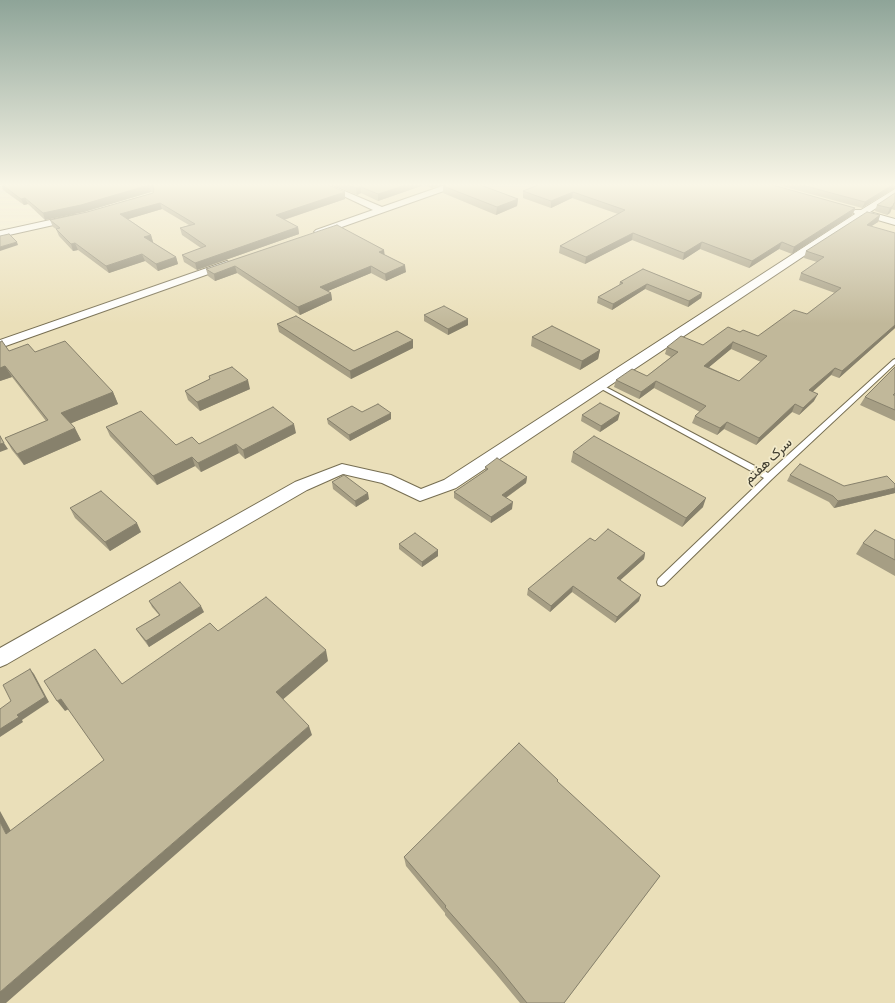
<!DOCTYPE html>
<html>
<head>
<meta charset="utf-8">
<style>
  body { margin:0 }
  canvas { display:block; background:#f2eaca }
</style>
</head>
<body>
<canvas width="895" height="1003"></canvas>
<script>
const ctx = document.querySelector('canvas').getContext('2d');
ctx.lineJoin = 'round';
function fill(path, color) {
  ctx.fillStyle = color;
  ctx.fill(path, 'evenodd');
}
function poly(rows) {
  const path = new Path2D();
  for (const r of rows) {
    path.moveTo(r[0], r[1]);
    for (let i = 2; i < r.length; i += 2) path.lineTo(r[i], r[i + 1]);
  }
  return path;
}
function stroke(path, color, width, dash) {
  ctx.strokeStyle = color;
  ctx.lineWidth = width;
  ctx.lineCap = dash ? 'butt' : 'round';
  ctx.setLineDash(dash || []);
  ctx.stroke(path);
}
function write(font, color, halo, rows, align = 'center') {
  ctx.font = font + ' "Alegreya Sans",Vazirmatn,sans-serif';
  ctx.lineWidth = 3.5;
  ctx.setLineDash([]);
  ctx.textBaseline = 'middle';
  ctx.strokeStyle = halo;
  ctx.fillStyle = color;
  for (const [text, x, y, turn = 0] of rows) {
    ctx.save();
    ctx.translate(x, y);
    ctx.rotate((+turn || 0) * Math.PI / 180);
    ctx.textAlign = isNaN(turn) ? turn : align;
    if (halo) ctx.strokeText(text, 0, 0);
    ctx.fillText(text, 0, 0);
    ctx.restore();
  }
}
const built = poly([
  [152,184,895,184,895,1003,0,1003,0,234,64,221,162,192]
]);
const service = poly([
  [895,359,895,364,772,479,664,585,661,586,658,585,657,582,658,579,764,478,598,387,598,385,602,385,768,473,893,360,895,359]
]);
const minor = poly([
  [318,184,328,184,382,207,448,184,459,184,458,186,319,235,314,232,316,230,373,210,318,184],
  [895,189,895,196,870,212,895,219,895,225,864,216,456,488,420,501,382,483,343,474,307,490,7,664,0,667,0,648,295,482,342,464,391,475,421,489,444,480,855,214,853,212,855,210,861,210,895,189],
  [73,215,76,216,78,218,76,220,0,237,0,231,73,215],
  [227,261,232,264,231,266,0,348,0,340,227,261]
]);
const wall = poly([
  [1,184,28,185,326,184,345,199,284,220,298,227,299,234,197,270,184,262,182,255,201,248,182,235,180,228,189,225,162,209,128,219,151,235,153,242,152,242,176,257,178,264,158,271,145,261,109,273,78,250,73,251,59,236,56,229,53,227,50,220,87,212,153,193,153,192,151,192,84,212,45,220,28,204,24,205,3,190],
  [331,184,445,184,431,188,424,185,378,201,361,193,357,195],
  [533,184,769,184,855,208,852,215,792,254,779,249,749,268,700,249,683,260,632,240,585,264,559,253,560,246,618,214,572,198,551,208,523,198,523,191,537,185],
  [774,184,895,184,895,188,862,208],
  [443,186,518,199,517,206,496,215,443,193],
  [895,193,895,210,891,209,890,213,887,215,875,211,877,205],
  [880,215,878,222,871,226,895,328,839,378,831,375,812,392,814,401,799,415,792,412,756,445,724,429,717,435,692,423,695,416,700,412,654,388,639,399,614,387,616,380,647,376,671,357,665,354,667,347,703,345,740,332,758,336,807,314,835,293,799,280,801,273,817,262,804,258,806,251],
  [731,349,761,362,739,381,709,367],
  [384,250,384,255,406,272,386,281,371,273,328,291,331,293,332,300,300,315,237,273,215,281,208,276,206,269],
  [643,269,702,293,701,298,688,307,645,289,612,310,597,303,598,297,619,285,620,282],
  [424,315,468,325,448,335,424,321],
  [277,324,354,351,413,340,413,348,351,379,279,332],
  [532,337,600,350,598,359,580,370,531,346],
  [0,342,9,351,35,352,113,392,118,404,71,423,81,440,24,465,12,450,5,438,46,421,12,377,0,381],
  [895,367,895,421,860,405,865,397],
  [209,376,250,389,200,411,188,400,185,391,210,379],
  [362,412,391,419,350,441,328,424,327,419],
  [582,415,618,420,600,432,581,421],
  [106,427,176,445,199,444,296,433,245,459,239,453,201,472,195,466,157,485,110,436],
  [573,452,703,507,682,527,571,462],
  [485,467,527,477,526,483,506,498,512,509,491,523,454,498,454,492,485,471],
  [790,475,844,486,895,493,834,508,829,502,787,481],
  [332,482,369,499,356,507,333,489],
  [70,508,141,532,110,551,75,518],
  [895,540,895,576,856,554,863,543],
  [595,541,645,553,644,559,620,580,639,601,615,623,572,592,550,612,527,595,528,589],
  [399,544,438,550,438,556,422,567,399,549],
  [149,601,204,612,149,647,140,635,136,629,159,615,152,607],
  [558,780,557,782,660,876,564,1003,520,1003,496,974,445,915,445,913,406,866,404,857]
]);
const shadedWall = poly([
  [410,184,424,184,424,185,378,201,378,194],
  [431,184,445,184,431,188],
  [894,184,895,184,895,188,862,208,865,202],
  [149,185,151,192,84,212,45,220,43,213],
  [361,187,361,193,357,195,356,188],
  [345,192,345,199,277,222,276,215],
  [573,192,572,198,551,208,551,201],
  [25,198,28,204,24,205,21,199],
  [518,199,517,206,496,215,497,207],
  [160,203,162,209,122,221,120,214],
  [893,206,890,213,887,215,890,208],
  [855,208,852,215,792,254,794,247],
  [880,215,878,222,864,231,867,225],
  [298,227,299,234,197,270,195,263],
  [633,233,632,240,585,264,586,257],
  [151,235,153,242,146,244,144,237],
  [17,242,18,245,0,251,0,247],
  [702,242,700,249,683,260,684,253],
  [782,242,779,249,749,268,752,261],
  [75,243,78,250,73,251,71,244],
  [384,250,385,257,379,252],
  [142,254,145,261,109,273,106,266],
  [176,257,178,264,158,271,156,264],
  [405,265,406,272,386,281,385,274],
  [235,266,237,273,215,281,214,274],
  [371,266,371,273,321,294,320,287],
  [647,284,645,289,612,310,613,304],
  [331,293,332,300,300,315,298,307],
  [702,293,701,298,688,307,689,301],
  [468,319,468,325,448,335,448,329],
  [895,325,895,328,839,378,842,371],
  [413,340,413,348,351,379,350,371],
  [733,342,731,349,702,373,704,366],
  [600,350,598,359,580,370,582,361],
  [5,366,12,377,0,381,0,368],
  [835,368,831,375,806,398,809,390],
  [248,380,250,389,200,411,197,402],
  [656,381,654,388,639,399,641,392],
  [113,392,118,404,67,425,61,413],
  [818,394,814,401,799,415,803,408],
  [795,404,792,412,756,445,759,438],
  [391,413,391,419,350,441,349,435],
  [620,413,618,420,600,432,601,426],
  [727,422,724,429,717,435,720,428],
  [294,424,296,433,245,459,243,450],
  [75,428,81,440,24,465,17,454],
  [4,443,8,449,0,452,0,444],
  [236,444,239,453,201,472,198,463],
  [192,457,195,466,157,485,153,476],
  [527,477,526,483,501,501,502,495],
  [895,488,895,493,834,508,838,501],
  [368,493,369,499,356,507,355,501],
  [706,498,703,507,682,527,686,518],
  [513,502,512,509,491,523,491,517],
  [137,523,141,532,110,551,105,542],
  [438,550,438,556,422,567,422,562],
  [645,553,644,559,616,584,617,578],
  [573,586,572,592,550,612,551,606],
  [641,595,639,601,615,623,617,617],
  [201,606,204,612,149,647,146,641],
  [326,650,328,661,280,702,276,692],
  [30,669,34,674,49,702,22,720,23,722,0,737,0,729,17,715],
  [61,699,69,709,65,711,57,701],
  [309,726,312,735,6,1003,0,1003,0,992],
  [0,811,17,842,6,834,0,822]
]);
const building = poly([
  [1,184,25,184,28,185,36,184,326,184,345,192,276,215,298,227,195,263,182,255,206,246,180,228,195,224,160,203,120,214,151,235,144,237,176,257,156,264,142,254,106,266,75,243,71,244,56,229,60,228,50,220,87,212,153,193,154,189,153,186,149,185,81,205,43,213,25,198,21,199,1,184],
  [345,184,410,184,378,194,361,187,356,188,345,184],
  [449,184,478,184,518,199,497,207,443,186,449,184],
  [541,184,769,184,855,208,794,247,782,242,752,261,702,242,684,253,633,233,586,257,560,246,625,210,573,192,551,201,523,191,541,184],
  [798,184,894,184,865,202,798,184],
  [895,193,895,203,894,203,893,206,890,208,877,205,895,193],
  [867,212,880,215,867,225,895,233,895,325,842,371,835,368,809,390,818,394,803,408,795,404,759,438,727,422,720,428,695,416,706,406,656,381,641,392,616,380,632,369,647,376,678,352,667,347,681,336,703,345,728,327,740,332,743,330,758,336,794,310,807,314,841,288,801,273,824,257,806,251,867,212],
  [733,342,767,356,739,381,704,366,733,342],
  [337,225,384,250,379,252,405,265,385,274,371,266,320,287,331,293,298,307,235,266,214,274,206,269,337,225],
  [9,234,17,242,0,247,0,236,9,234],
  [643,269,702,293,689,301,647,284,613,304,598,297,623,283,620,282,643,269],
  [444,306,468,319,448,329,424,315,444,306],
  [296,316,354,351,397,331,413,340,350,371,277,324,296,316],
  [552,326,600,350,582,361,532,337,552,326],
  [2,341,9,351,28,344,35,352,65,341,113,392,61,413,75,428,17,454,5,438,48,420,5,366,0,368,0,342,2,341],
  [232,367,248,380,197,402,185,391,210,379,209,376,232,367],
  [895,367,895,393,893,395,895,395,895,410,865,397,895,367],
  [600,403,620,413,601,426,582,415,600,403],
  [378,404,391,413,349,435,327,419,352,406,362,412,378,404],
  [273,407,294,424,243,450,236,444,198,463,192,457,153,476,106,427,141,411,176,445,192,437,199,444,273,407],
  [0,436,4,443,0,444,0,436],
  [594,436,706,498,686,518,573,452,594,436],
  [497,458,527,477,502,495,513,502,491,517,454,492,488,469,485,467,497,458],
  [800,464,844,486,887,476,895,484,895,488,838,501,833,496,790,475,800,464],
  [344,475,368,493,355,501,332,482,344,475],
  [101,491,137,523,105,542,70,508,101,491],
  [608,529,645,553,617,578,641,595,617,617,573,586,551,606,528,589,590,538,595,541,608,529],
  [875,530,895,540,895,560,863,543,875,530],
  [415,533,438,550,422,562,399,544,415,533],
  [180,582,201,606,146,641,136,629,160,615,149,601,180,582],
  [266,597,326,650,276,692,309,726,0,992,0,822,6,834,104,760,61,699,57,701,44,681,95,649,122,684,210,623,218,631,266,597],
  [30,669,45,697,17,715,19,717,0,729,0,709,11,701,3,685,30,669],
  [519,743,558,780,557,781,660,876,564,1003,527,1003,498,967,445,907,446,906,404,857,519,743]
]);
const streetNames = [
  ["سرک هفتم",768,461,-43]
];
fill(built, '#eadfb9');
stroke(service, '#766e52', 2);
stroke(minor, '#766e52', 2);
fill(service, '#fff');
fill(minor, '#fff');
fill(wall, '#a69e84');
fill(shadedWall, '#87816c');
fill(building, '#c1b89a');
stroke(building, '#87816c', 1);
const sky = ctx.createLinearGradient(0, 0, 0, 324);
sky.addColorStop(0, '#8ea498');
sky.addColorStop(0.57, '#f9f6e7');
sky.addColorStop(1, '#f9f6e700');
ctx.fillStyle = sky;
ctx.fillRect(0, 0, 895, 324);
write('14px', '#403d30', '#f2eaca', streetNames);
</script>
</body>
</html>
